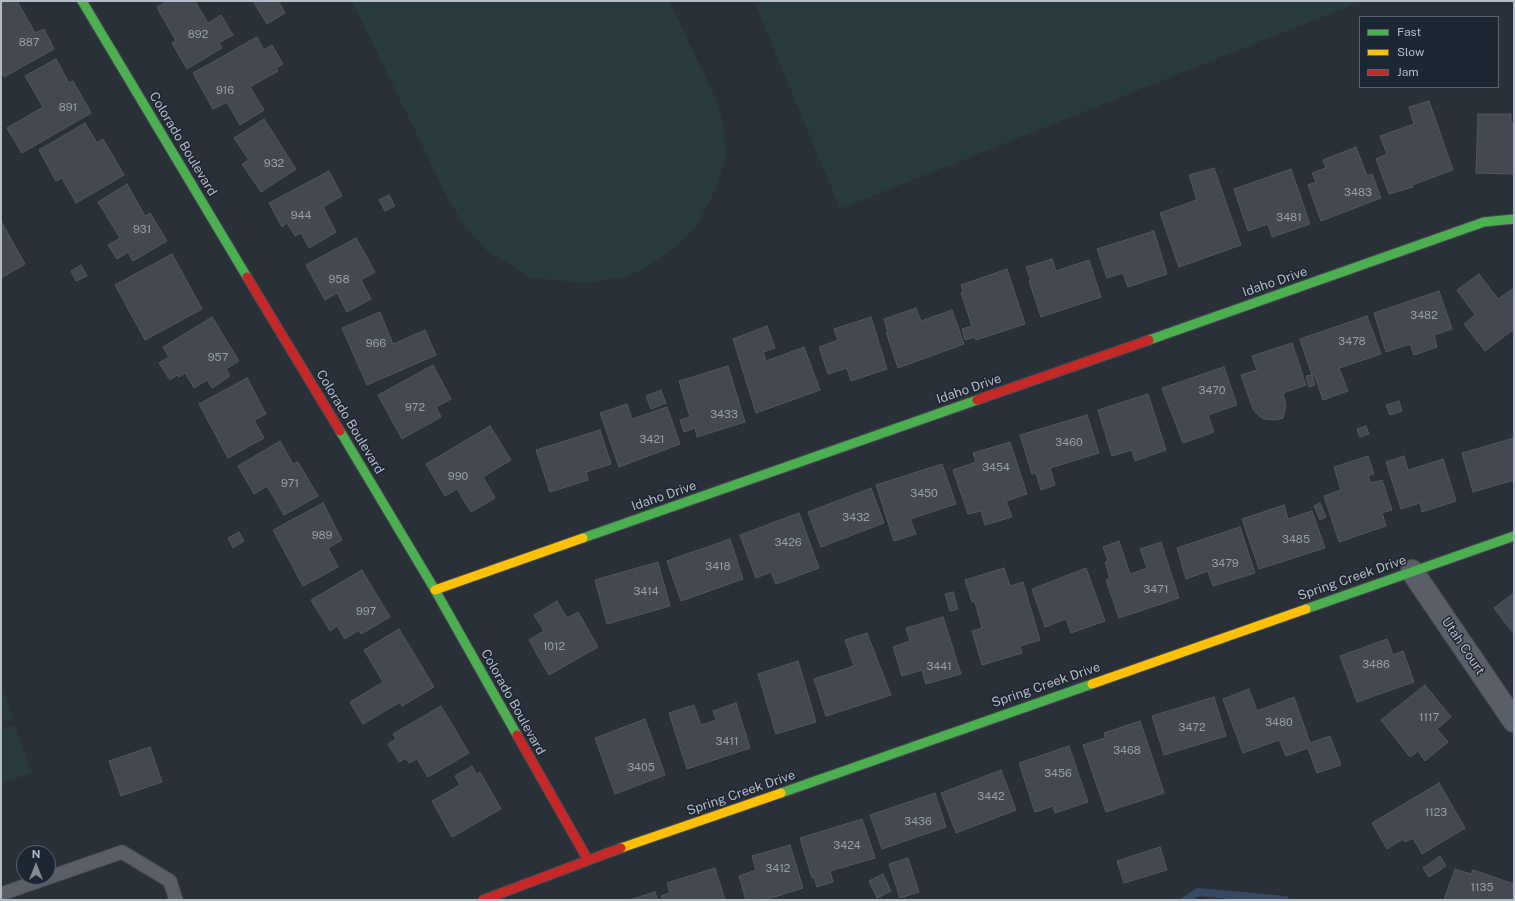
<!DOCTYPE html>
<html>
<head>
<meta charset="utf-8">
<style>
  body { margin:0 }
  #map { position:relative; width:1515px; height:901px; overflow:hidden; background:#2a3038; font-family:"Public Sans",sans-serif }
  canvas { display:block }
  .frame { position:absolute; inset:0; border:2px solid #b4bcc9; pointer-events:none }
  .legend { position:absolute; left:1359px; top:16px; width:140px; height:72px; box-sizing:border-box; background:#1d2633; border:1px solid #59626f; margin:0; padding:5px 7px; list-style:none; font-size:12px; color:#b4bcc9 }
  .legend li { display:flex; align-items:center; gap:8px; height:20px }
  .legend b { width:20px; border:1px solid #59626f }
  .north { position:absolute; left:16px; top:845px; width:40px; height:40px; box-sizing:border-box; background:#1d2633; border:1px solid #59626f; border-radius:50%; rotate:0deg; font-size:11px; font-weight:700; line-height:16px; text-align:center; color:#b4bcc9 }
  .north::after { content:''; display:block; margin:auto; width:14px; height:18px; background:#848b96; clip-path:polygon(50% 0,100% 100%,50% 72%,0 100%) }
</style>
</head>
<body>
<div id="map">
<canvas width="1515" height="901"></canvas>
<div class="frame"></div>
<ul class="legend">
<li><b style="height:5px;background:#4caf50"></b>Fast</li>
<li><b style="height:5px;background:#ffc107"></b>Slow</li>
<li><b style="height:5px;background:#c62828"></b>Jam</li>
</ul>
<div class="north">N</div>
</div>
<script>
const ctx = document.querySelector('canvas').getContext('2d');
ctx.lineJoin = 'round';
function fill(path, color) {
  ctx.fillStyle = color;
  ctx.fill(path, 'evenodd');
}
function poly(rows) {
  const path = new Path2D();
  for (const r of rows) {
    path.moveTo(r[0], r[1]);
    for (let i = 2; i < r.length; i += 2) path.lineTo(r[i], r[i + 1]);
  }
  return path;
}
function stroke(path, color, width, dash) {
  ctx.strokeStyle = color;
  ctx.lineWidth = width;
  ctx.lineCap = dash ? 'butt' : 'round';
  ctx.setLineDash(dash || []);
  ctx.stroke(path);
}
function write(font, color, halo, rows, align = 'center') {
  ctx.font = font + ' "Public Sans",sans-serif';
  ctx.lineWidth = 3;
  ctx.setLineDash([]);
  ctx.textBaseline = 'middle';
  ctx.strokeStyle = halo;
  ctx.fillStyle = color;
  for (const [text, x, y, turn = 0] of rows) {
    ctx.save();
    ctx.translate(x, y);
    ctx.rotate((+turn || 0) * Math.PI / 180);
    ctx.textAlign = isNaN(turn) ? turn : align;
    if (halo) ctx.strokeText(text, 0, 0);
    ctx.fillText(text, 0, 0);
    ctx.restore();
  }
}
const green = poly([
  [352,1,669,1,716,99,723,121,726,158,714,193,698,223,676,247,649,266,625,277,587,283,531,278,486,250,467,229,450,203],
  [754,1,1362,1,840,209],
  [1,684,13,718,1,722],
  [15,725,32,773,1,784,1,730]
]);
const stream = poly([
  [1186,900,1198,892,1285,900]
]);
const building = poly([
  [5,1,17,1,35,33,44,29,54,49,4,77,1,72,1,3,5,1],
  [168,1,195,1,208,23,221,15,233,35,219,43,222,48,187,69,172,43,176,41,157,7,168,1],
  [253,1,278,1,285,13,267,24,253,1],
  [257,37,264,50,272,45,283,64,276,68,278,71,250,87,264,110,240,125,227,102,213,109,193,73,257,37],
  [56,59,69,83,73,81,91,113,22,153,7,128,43,107,25,76,56,59],
  [1429,101,1453,170,1412,185,1413,187,1389,194,1376,159,1387,154,1380,136,1414,124,1409,107,1429,101],
  [1478,114,1511,114,1511,123,1514,123,1514,174,1476,173,1478,114],
  [264,119,296,169,261,192,242,164,249,160,234,138,264,119],
  [85,123,97,143,103,139,124,175,76,203,62,178,56,181,39,150,85,123],
  [1356,147,1367,176,1372,174,1381,198,1321,221,1308,185,1316,182,1312,173,1326,168,1323,160,1356,147],
  [1214,168,1241,245,1179,267,1160,213,1197,200,1189,175,1214,168],
  [1291,169,1310,224,1272,237,1268,224,1248,231,1234,189,1291,169],
  [329,171,342,196,323,207,336,232,309,248,301,233,295,236,287,223,282,227,269,203,329,171],
  [127,184,145,216,150,213,167,241,133,261,128,252,117,259,108,245,120,238,98,202,127,184],
  [389,195,395,206,385,211,379,200,389,195],
  [1,221,25,264,1,278,1,221],
  [1154,231,1167,274,1128,287,1123,273,1107,278,1097,249,1154,231],
  [356,238,375,272,361,280,371,299,347,312,337,293,325,300,306,265,356,238],
  [172,254,202,309,145,340,115,285,172,254],
  [1052,259,1056,271,1089,260,1101,297,1041,317,1029,281,1031,281,1026,267,1052,259],
  [81,265,87,276,76,281,71,271,81,265],
  [1007,269,1025,324,976,340,975,337,965,340,962,329,972,326,961,293,963,292,961,285,1007,269],
  [1479,274,1498,299,1514,288,1514,329,1485,351,1464,324,1475,315,1457,290,1479,274],
  [1439,291,1452,329,1434,335,1437,347,1414,355,1410,344,1386,352,1374,313,1439,291],
  [916,308,921,321,952,310,964,344,898,368,886,332,888,332,884,319,916,308],
  [380,312,393,344,425,330,436,355,367,385,342,328,380,312],
  [1367,316,1381,354,1339,368,1348,391,1323,400,1315,376,1313,376,1312,375,1300,339,1367,316],
  [212,317,239,361,226,369,230,376,212,388,207,380,194,388,185,373,179,377,177,375,170,380,159,363,169,357,163,347,212,317],
  [871,317,887,369,851,381,847,368,828,374,819,347,838,340,834,329,871,317],
  [767,326,775,348,763,352,766,361,804,347,820,390,756,413,733,339,767,326],
  [1292,343,1306,385,1283,393,1286,405,1283,418,1276,420,1264,419,1258,415,1253,409,1241,375,1257,370,1252,356,1292,343],
  [433,365,451,399,436,407,441,417,402,439,378,395,433,365],
  [728,366,745,422,697,437,695,428,684,432,680,420,690,417,679,381,728,366],
  [1224,367,1237,405,1208,415,1214,432,1183,443,1162,388,1224,367],
  [1312,375,1315,385,1309,387,1306,376,1312,375],
  [247,378,266,414,254,420,264,438,228,458,199,404,247,378],
  [661,390,666,403,651,409,646,396,661,390],
  [1148,394,1166,450,1135,461,1132,450,1112,456,1098,410,1148,394],
  [1399,401,1402,411,1390,415,1386,405,1399,401],
  [627,404,632,419,667,407,680,444,619,467,600,413,627,404],
  [1087,415,1099,453,1050,468,1055,485,1041,490,1036,473,1032,474,1020,435,1087,415],
  [490,426,511,460,483,477,495,498,471,512,457,489,445,496,426,464,490,426],
  [1366,426,1369,434,1360,437,1357,429,1366,426],
  [600,430,611,464,586,472,588,480,550,492,536,450,600,430],
  [1514,438,1514,480,1473,492,1462,453,1514,438],
  [280,441,293,464,298,462,318,496,284,515,267,486,254,494,238,466,280,441],
  [1010,442,1027,494,1006,501,1012,517,985,525,981,511,968,514,953,470,976,462,973,453,1010,442],
  [1368,456,1374,474,1368,476,1371,483,1382,480,1392,510,1382,513,1386,526,1339,542,1324,496,1341,490,1334,467,1368,456],
  [1404,456,1408,470,1443,459,1456,501,1422,512,1420,503,1401,509,1386,462,1404,456],
  [942,464,956,504,910,519,916,534,894,541,876,485,942,464],
  [871,488,884,523,821,547,808,512,871,488],
  [323,503,342,540,328,548,338,567,303,586,273,530,323,503],
  [1320,503,1326,517,1320,520,1314,506,1320,503],
  [1284,505,1288,519,1312,511,1325,548,1259,569,1242,519,1284,505],
  [799,513,819,568,776,584,771,572,756,578,740,535,799,513],
  [1240,527,1255,573,1213,586,1208,571,1186,579,1177,548,1240,527],
  [239,532,244,541,233,548,228,538,239,532],
  [730,539,743,579,681,601,667,561,730,539],
  [1119,541,1130,574,1147,568,1140,549,1161,542,1179,598,1119,618,1106,580,1110,578,1105,562,1108,561,1103,547,1119,541],
  [658,562,670,606,607,624,595,580,658,562],
  [1004,568,1010,586,1023,582,1040,640,1020,646,1022,653,982,665,972,631,982,628,975,602,972,602,965,580,1004,568],
  [1086,568,1105,621,1071,633,1066,619,1045,627,1032,589,1086,568],
  [362,570,390,617,361,634,359,630,345,639,337,626,330,631,311,600,362,570],
  [953,592,958,609,950,611,945,594,953,592],
  [1514,593,1514,634,1494,608,1514,593],
  [557,601,567,618,578,612,598,647,549,675,529,640,544,631,534,615,557,601],
  [943,617,961,674,926,684,922,670,902,676,893,647,910,641,906,628,943,617],
  [399,629,434,687,402,706,400,702,363,724,350,702,383,682,364,650,399,629],
  [867,633,891,695,826,716,814,679,854,666,845,640,867,633],
  [1387,639,1393,655,1403,651,1414,682,1357,702,1340,656,1387,639],
  [798,661,816,722,776,734,758,674,798,661],
  [1425,685,1451,717,1437,729,1448,742,1425,761,1418,751,1410,757,1381,720,1425,685],
  [1249,689,1257,711,1294,697,1310,743,1330,736,1341,765,1317,773,1308,748,1286,756,1279,740,1243,753,1223,699,1249,689],
  [1214,697,1226,736,1164,755,1152,716,1214,697],
  [736,703,750,748,687,769,669,713,694,705,701,725,716,720,713,711,736,703],
  [441,706,469,753,428,777,417,759,409,763,406,758,399,762,388,744,396,739,393,734,441,706],
  [645,719,665,775,615,794,595,738,645,719],
  [1140,721,1164,793,1106,812,1083,745,1105,738,1104,733,1140,721],
  [1069,746,1088,802,1055,813,1053,806,1035,812,1019,763,1069,746],
  [150,747,162,782,121,796,109,761,150,747],
  [472,766,476,774,480,772,501,809,452,837,432,801,460,785,455,776,472,766],
  [1001,770,1016,810,956,833,941,793,1001,770],
  [1439,783,1465,828,1422,854,1413,838,1405,842,1403,839,1387,849,1372,823,1439,783],
  [935,793,946,827,882,849,870,815,935,793],
  [862,819,875,858,830,871,833,882,817,887,814,877,812,878,800,838,862,819],
  [790,845,803,888,765,900,746,900,739,876,756,870,752,856,790,845],
  [1160,847,1167,870,1124,883,1117,861,1160,847],
  [1440,856,1446,866,1429,877,1423,868,1440,856],
  [908,858,919,892,900,898,889,864,908,858],
  [715,868,725,900,662,900,661,896,670,893,667,883,715,868],
  [1455,869,1471,874,1473,870,1514,884,1514,900,1444,900,1455,869],
  [883,874,891,891,877,898,869,881,883,874],
  [655,892,658,900,629,900,655,892]
]);
const lane = poly([
  [1,894,122,852,170,881,176,900]
]);
const street = poly([
  [1412,571,1514,721]
]);
const fast = poly([
  [82,1,247,277],
  [1149,340,1484,222,1514,219],
  [340,431,435,590,517,735],
  [583,538,977,400],
  [1306,609,1514,536],
  [781,793,1092,684]
]);
const slow = poly([
  [435,590,583,538],
  [1092,684,1306,609],
  [621,848,781,793]
]);
const jam = poly([
  [247,277,340,431],
  [977,400,1149,340],
  [517,735,588,860],
  [483,900,621,848]
]);
const numberNames = [
  ["892",198,35],
  ["887",29,43],
  ["916",225,91],
  ["891",68,108],
  ["932",274,164],
  ["3483",1358,193],
  ["944",301,216],
  ["3481",1289,218],
  ["931",142,230],
  ["958",339,280],
  ["3482",1424,316],
  ["3478",1352,342],
  ["966",376,344],
  ["957",218,358],
  ["3470",1212,391],
  ["972",415,408],
  ["3433",724,415],
  ["3421",652,440],
  ["3460",1069,443],
  ["3454",996,468],
  ["990",458,477],
  ["971",290,484],
  ["3450",924,494],
  ["3432",856,518],
  ["989",322,536],
  ["3485",1296,540],
  ["3426",788,543],
  ["3479",1225,564],
  ["3418",718,567],
  ["3471",1156,590],
  ["3414",646,592],
  ["997",366,612],
  ["1012",554,647],
  ["3486",1376,665],
  ["3441",939,667],
  ["1117",1429,718],
  ["3480",1279,723],
  ["3472",1192,728],
  ["3411",727,742],
  ["3468",1127,751],
  ["3405",641,768],
  ["3456",1058,774],
  ["3442",991,797],
  ["1123",1436,813],
  ["3436",918,822],
  ["3424",847,846],
  ["3412",778,869],
  ["1135",1482,888]
];
const streetNames = [
  ["Colorado Boulevard",183,144,59],
  ["Idaho Drive",1275,282,-19],
  ["Idaho Drive",969,389,-19],
  ["Colorado Boulevard",350,422,59],
  ["Idaho Drive",664,496,-19],
  ["Spring Creek Drive",1352,578,-19],
  ["Utah Court",1463,646,56],
  ["Spring Creek Drive",1046,685,-19],
  ["Colorado Boulevard",513,702,61],
  ["Spring Creek Drive",741,793,-19]
];
fill(green, '#273a3e');
stroke(stream, '#384963', 8);
fill(building, '#444950');
stroke(building, '#52575f', 1);
stroke(lane, '#484c53', 15);
stroke(street, '#484c53', 24);
stroke(fast, '#484c53', 11);
stroke(slow, '#484c53', 11);
stroke(jam, '#484c53', 11);
stroke(lane, '#5a5e66', 13);
stroke(street, '#5a5e66', 22);
stroke(fast, '#4caf50', 9);
stroke(slow, '#ffc107', 9);
stroke(jam, '#c62828', 9);
write('11px', '#989fab', null, numberNames);
write('13px', '#b4bcc9', '#1d2633', streetNames);
</script>
</body>
</html>
